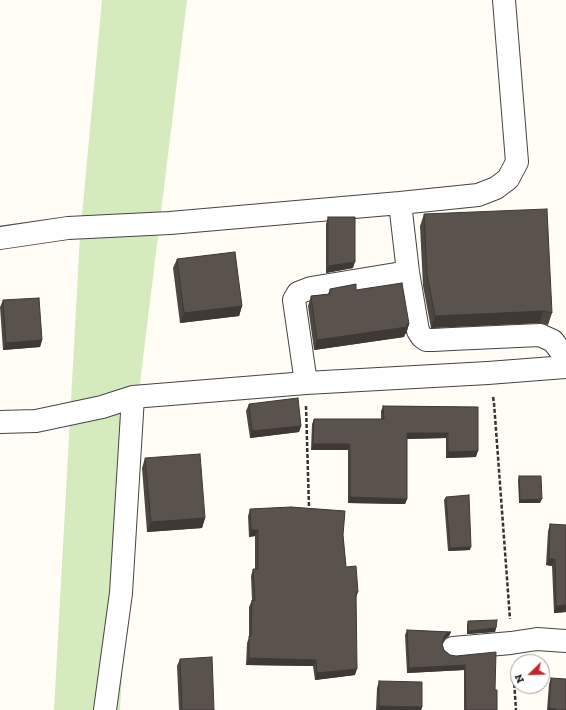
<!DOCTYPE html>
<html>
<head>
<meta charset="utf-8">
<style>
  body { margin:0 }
  #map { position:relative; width:566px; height:710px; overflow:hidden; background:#fffdf5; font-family:"Zilla Slab",serif }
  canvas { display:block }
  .north { position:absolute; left:510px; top:654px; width:40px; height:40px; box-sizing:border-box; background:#fff; border:1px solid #a0a0a0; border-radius:50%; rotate:247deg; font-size:11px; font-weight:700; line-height:16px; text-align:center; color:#111 }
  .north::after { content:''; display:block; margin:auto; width:14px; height:18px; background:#c4262e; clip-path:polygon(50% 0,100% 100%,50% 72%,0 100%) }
</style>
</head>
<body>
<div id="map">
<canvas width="566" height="710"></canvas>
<div class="north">N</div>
</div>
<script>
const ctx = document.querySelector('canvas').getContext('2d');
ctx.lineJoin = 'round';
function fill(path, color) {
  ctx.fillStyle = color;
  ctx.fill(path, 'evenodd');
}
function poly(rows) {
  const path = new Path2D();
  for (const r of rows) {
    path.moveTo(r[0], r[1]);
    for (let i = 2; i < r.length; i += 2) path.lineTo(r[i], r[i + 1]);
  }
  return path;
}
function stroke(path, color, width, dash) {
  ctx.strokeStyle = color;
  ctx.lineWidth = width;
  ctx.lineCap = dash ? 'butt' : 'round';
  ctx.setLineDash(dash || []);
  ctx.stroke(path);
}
const green = poly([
  [102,0,187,0,138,399,120,710,54,710,80,236]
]);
const path = poly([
  [493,397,494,403,510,619],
  [306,406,309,508],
  [513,666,516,710]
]);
const minor = poly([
  [504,0,517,162,508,179,496,188,478,195,400,203,408,272,418,331,422,337,426,340,433,340,452,339,540,335,553,341,562,353,566,362],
  [0,238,68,228,170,223,400,203],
  [306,383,294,300,298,293,311,288,408,272],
  [0,422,36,421,102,407,133,397,306,383,488,373,566,367],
  [453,648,511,643,537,639,566,641],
  [105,710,121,593,133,397]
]);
const wall = poly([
  [424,214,552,313,548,325,539,323,431,328,423,286,420,226],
  [328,217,353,268,326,273,326,224],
  [177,259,242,306,239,316,180,323,173,268],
  [330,289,409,324,406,334,405,334,404,337,314,350,308,306,311,296,328,294],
  [3,300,42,340,40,347,3,350,0,307],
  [249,404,301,426,299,432,250,438,246,411],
  [383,406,478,407,476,457,446,458,446,438,407,439,407,499,405,504,348,503,348,450,311,450,312,424,314,419,381,419,381,411],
  [145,458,205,518,202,528,147,532,142,468],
  [519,476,540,503,519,503,518,480],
  [446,497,470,550,448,551,444,500],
  [250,509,343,535,346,567,358,592,356,598,355,675,315,680,313,666,246,665,247,643,249,638,249,607,252,600,251,576,253,569,255,569,255,536,249,537,248,516],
  [550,524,566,525,566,612,554,613,552,566,546,565,548,531],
  [468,621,496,628,495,632,467,634,467,625],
  [407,630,451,632,449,636,446,638,443,641,442,644,444,650,450,655,456,656,495,690,497,710,464,710,464,670,407,673,405,635],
  [180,659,214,710,179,710,177,666],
  [551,678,566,710,547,710,549,684],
  [379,681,422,707,421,710,376,710,377,688]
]);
const shadedWall = poly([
  [355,262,353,268,326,273,328,266],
  [242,306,239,316,180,323,184,313],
  [544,311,539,323,431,328,435,316],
  [407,324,409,324,406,334,405,334,404,337,314,350,317,340],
  [42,340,40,347,3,350,6,343],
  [301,426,299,432,250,438,252,431],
  [407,433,448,433,446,438,405,439],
  [313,444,350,444,348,450,311,450],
  [478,451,476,457,446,458,448,452],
  [350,497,407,499,405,504,348,503],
  [542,499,540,503,519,503,520,500],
  [205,518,202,528,147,532,151,522],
  [251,530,258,530,255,536,249,537],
  [471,547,470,550,448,551,450,548],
  [549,559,555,559,552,566,546,565],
  [566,605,566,612,554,613,556,606],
  [496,628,495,632,467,634,468,631],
  [451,632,449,636,446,638,442,642,444,637,447,633],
  [249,658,316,660,313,666,246,665],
  [465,665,464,670,407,673,409,668],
  [357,669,355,675,315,680,317,673],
  [379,706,422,707,421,710,377,710],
  [549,708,556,709,556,710,549,710]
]);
const building = poly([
  [547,209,552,313,544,311,435,316,427,274,424,214,547,209],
  [328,217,355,217,355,262,328,266,328,217],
  [235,252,242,306,184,313,177,259,235,252],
  [402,283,409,324,407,324,407,327,317,340,311,296,330,294,330,289,356,284,356,290,402,283],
  [39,298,42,340,6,343,3,300,39,298],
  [298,398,301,426,252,431,249,404,298,398],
  [383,406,478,407,478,451,448,452,448,433,407,433,407,499,350,497,350,444,313,444,314,419,384,419,383,406],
  [200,454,205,518,151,522,145,458,200,454],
  [519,476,541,476,542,499,520,500,519,476],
  [469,495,471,547,450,548,446,497,469,495],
  [291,507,345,511,343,535,346,567,356,566,358,592,356,592,357,669,317,673,316,660,249,658,249,636,251,636,252,600,255,601,253,569,258,569,258,530,251,530,250,509,291,507],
  [550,524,566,525,566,605,556,606,555,559,549,559,550,524],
  [497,620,496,628,468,631,468,621,497,620],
  [407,630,451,632,447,633,444,637,442,644,444,650,450,655,456,656,496,652,495,690,497,690,497,710,466,710,465,665,409,668,407,630],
  [212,657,214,710,182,710,182,707,180,659,212,657],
  [551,678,566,679,566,710,556,710,556,709,549,708,551,678],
  [379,681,422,682,422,707,379,706,379,681]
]);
fill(green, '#d5ebbd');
stroke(minor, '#444', 24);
stroke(path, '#333', 2.5, [4, 2]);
stroke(minor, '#fff', 22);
fill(wall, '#4d4742');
fill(shadedWall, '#3f3936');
fill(building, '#5a524d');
stroke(building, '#3f3936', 1);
</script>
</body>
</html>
